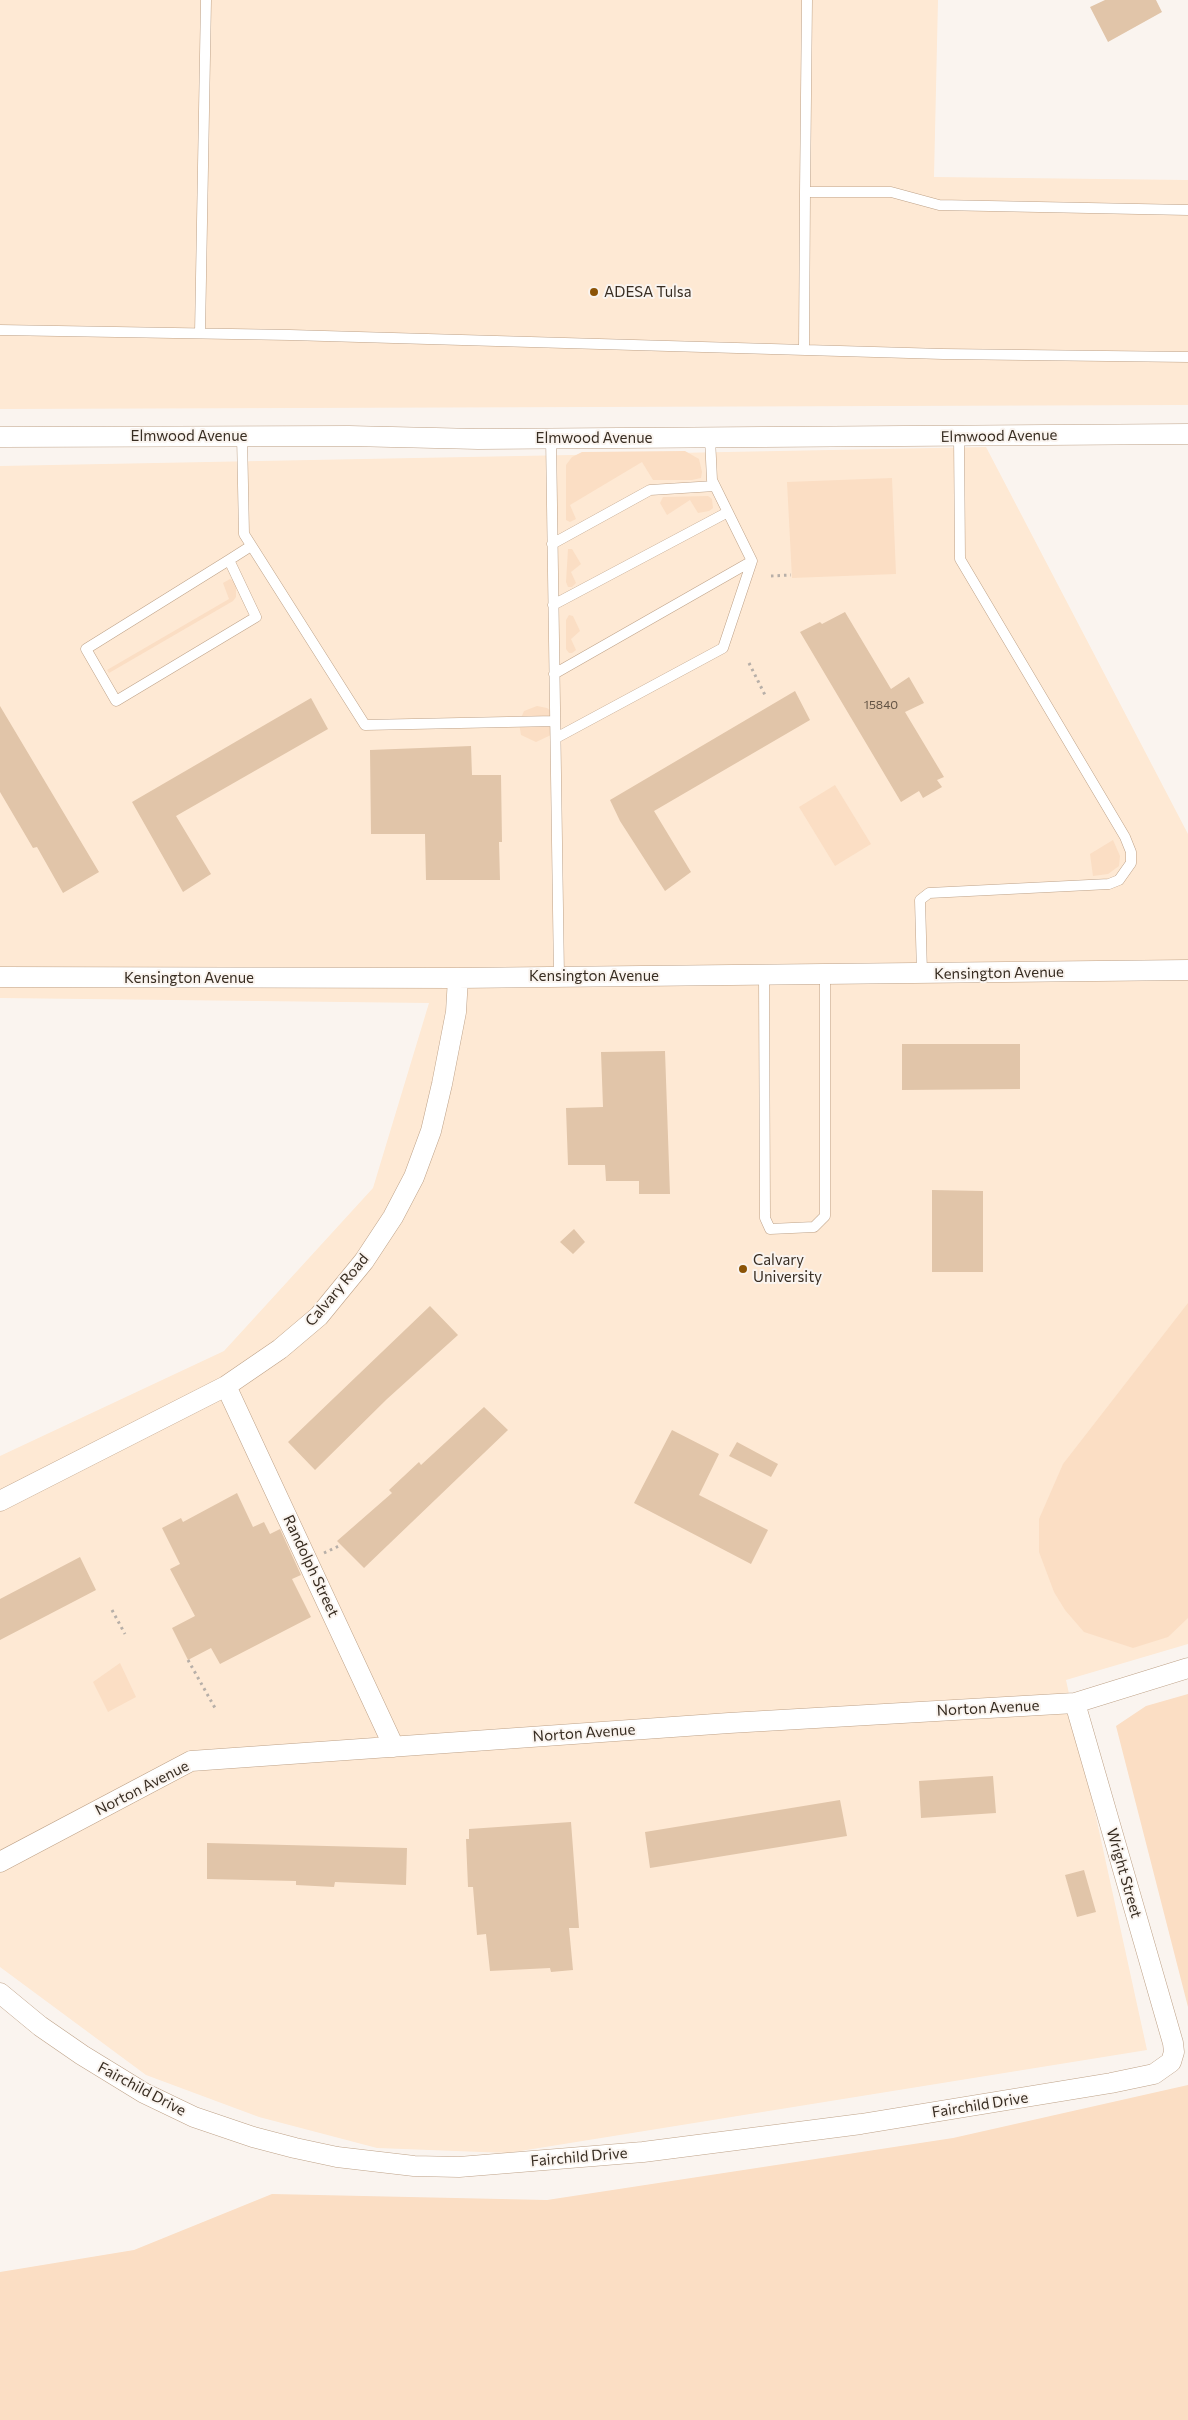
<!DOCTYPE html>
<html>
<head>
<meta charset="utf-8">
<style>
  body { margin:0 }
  canvas { display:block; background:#faf4ef }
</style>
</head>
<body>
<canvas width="1188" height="2420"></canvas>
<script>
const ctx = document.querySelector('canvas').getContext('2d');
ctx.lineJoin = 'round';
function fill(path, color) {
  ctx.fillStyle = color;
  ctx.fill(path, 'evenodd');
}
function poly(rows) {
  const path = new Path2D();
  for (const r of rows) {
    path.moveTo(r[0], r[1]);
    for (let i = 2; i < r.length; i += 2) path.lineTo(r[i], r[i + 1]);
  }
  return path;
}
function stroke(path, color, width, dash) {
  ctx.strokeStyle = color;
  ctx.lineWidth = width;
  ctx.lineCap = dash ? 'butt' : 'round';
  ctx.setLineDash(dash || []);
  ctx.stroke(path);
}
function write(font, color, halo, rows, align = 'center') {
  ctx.font = font + ' Commissioner,sans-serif';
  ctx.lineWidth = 4;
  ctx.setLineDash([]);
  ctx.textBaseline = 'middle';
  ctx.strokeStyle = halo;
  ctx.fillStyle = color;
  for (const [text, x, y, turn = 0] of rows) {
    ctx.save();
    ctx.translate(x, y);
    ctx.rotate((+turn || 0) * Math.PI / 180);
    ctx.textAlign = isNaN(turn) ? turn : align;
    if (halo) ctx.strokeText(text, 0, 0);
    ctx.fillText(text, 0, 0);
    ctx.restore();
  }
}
const built = poly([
  [0,0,938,0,934,177,1188,180,1188,405,0,409],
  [986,447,1188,834,1188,1644,1066,1680,1147,2050,508,2153,377,2148,259,2117,146,2075,0,1967,0,1456,224,1351,373,1188,429,1003,0,998,0,466]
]);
const green = poly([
  [685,451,699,459,702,472,701,478,692,480,653,480,642,462,570,505,576,519,570,522,566,520,566,465,572,457,582,452],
  [892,478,896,574,792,578,787,482],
  [708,496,712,499,713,508,709,511,698,513,690,500,667,515,660,503,663,497],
  [568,549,572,549,581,564,571,572,576,583,572,587,568,587,566,582],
  [230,579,236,582,236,597,233,601,109,673,107,670,229,599,223,583],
  [569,615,573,616,580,631,571,639,576,650,572,653,569,653,566,649,566,620],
  [537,706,547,708,553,713,551,735,536,742,521,735,519,723,524,711],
  [835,785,871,844,835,866,799,807],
  [1113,840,1120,856,1119,866,1108,874,1093,876,1090,854],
  [1188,1303,1188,1618,1168,1637,1133,1648,1084,1632,1065,1610,1054,1592,1039,1552,1039,1519,1063,1464],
  [120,1663,136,1697,108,1712,93,1682],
  [1188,1694,1188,2007,1116,1726,1146,1706],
  [1188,2085,1188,2420,0,2420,0,2272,134,2250,272,2194,547,2200,953,2138]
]);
const building = poly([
  [1105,0,1156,0,1162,12,1108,42,1090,7],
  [845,612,891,689,909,677,924,703,905,712,944,777,937,780,942,787,923,798,919,791,901,802,800,632,820,622,822,624],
  [795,691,810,720,654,811,691,872,665,891,620,821,610,800],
  [311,698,328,729,176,816,211,874,183,892,132,802],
  [0,706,99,872,63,893,37,847,33,848,0,792],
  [471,746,472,775,501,775,502,842,499,842,500,880,426,880,425,834,371,834,370,750],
  [902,1044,1020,1044,1020,1089,902,1090],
  [665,1051,670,1194,639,1194,639,1181,606,1181,605,1165,568,1165,566,1108,603,1107,601,1052],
  [932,1190,983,1191,983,1272,932,1272],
  [574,1229,585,1242,573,1254,560,1242],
  [430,1306,458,1335,387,1399,315,1470,288,1442],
  [484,1407,508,1430,364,1568,337,1541,392,1493,389,1490,419,1462,421,1465],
  [672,1430,719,1454,699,1495,768,1530,751,1564,634,1503],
  [737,1442,778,1464,771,1477,729,1456],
  [237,1493,253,1527,264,1522,270,1534,280,1529,301,1575,292,1579,311,1617,220,1664,211,1648,188,1660,172,1628,195,1616,170,1569,180,1564,162,1528,181,1518,183,1522],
  [80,1557,96,1590,0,1640,0,1599],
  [993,1776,996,1813,921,1818,919,1781],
  [840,1800,847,1836,650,1868,645,1832],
  [571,1822,579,1928,569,1928,573,1970,551,1972,550,1968,490,1971,486,1934,477,1935,473,1887,468,1887,466,1839,469,1839,469,1829],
  [207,1843,407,1848,406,1885,335,1882,334,1887,296,1885,296,1881,207,1879],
  [1084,1870,1096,1912,1077,1917,1065,1875]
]);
const path = poly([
  [771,576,791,575],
  [749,663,766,697],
  [324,1553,339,1546],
  [112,1610,125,1634],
  [188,1660,215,1708]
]);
const service = poly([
  [807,0,805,192,891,192,939,205,1188,210],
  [0,330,290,335,943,354,1188,357],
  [200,333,206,0],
  [804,350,805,192],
  [242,436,244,534,365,725,555,721],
  [551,438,559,976],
  [552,544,650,490,715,486],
  [229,560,256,617,116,701,86,649,229,560,251,546],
  [553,605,728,512],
  [554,674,752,561],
  [556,738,723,648,752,561,712,480,710,438],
  [922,973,920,900,929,893,1109,884,1119,880,1131,863,1131,852,1125,837,960,559,959,436],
  [764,975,765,1218,770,1229,814,1227,825,1216,825,975]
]);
const minor = poly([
  [0,437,349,436,478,439,1188,434],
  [0,977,458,978,1188,970],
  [226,1386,394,1747],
  [0,1501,226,1386,280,1349,319,1316,364,1261,393,1217,414,1177,431,1131,442,1084,456,1012,458,978],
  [0,1862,191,1761,729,1723,1075,1703,1188,1668],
  [0,1993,40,2026,82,2055,144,2093,194,2117,253,2137,295,2148,337,2157,414,2166,459,2167,643,2152,861,2124,1111,2083,1154,2074,1171,2062,1174,2052,1173,2043,1075,1703]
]);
const markers = [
  [594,292,5,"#8b5306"],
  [743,1269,5,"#8b5306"]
];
const numberNames = [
  ["15840",881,705]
];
const poiNames = [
  ["ADESA Tulsa",604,292],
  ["Calvary",753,1260],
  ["University",753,1277]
];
const streetNames = [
  ["Elmwood Avenue",189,436],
  ["Elmwood Avenue",999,436,-1],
  ["Elmwood Avenue",594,438],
  ["Kensington Avenue",999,973,-1],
  ["Kensington Avenue",594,976],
  ["Kensington Avenue",189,978],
  ["Calvary Road",337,1290,-50],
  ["Randolph Street",311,1566,65],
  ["Norton Avenue",988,1708,-3],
  ["Norton Avenue",584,1733,-4],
  ["Norton Avenue",142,1788,-27],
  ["Wright Street",1124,1873,74],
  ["Fairchild Drive",142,2089,28],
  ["Fairchild Drive",980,2105,-9],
  ["Fairchild Drive",579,2157,-5]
];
fill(built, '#fee9d4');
fill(green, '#fbdec4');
fill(building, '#e1c5a9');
stroke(service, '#bea288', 11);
stroke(minor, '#bea288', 21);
stroke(path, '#b7afa8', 3, [2.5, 4]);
stroke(service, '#fff', 10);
stroke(minor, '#fff', 20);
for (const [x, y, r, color] of markers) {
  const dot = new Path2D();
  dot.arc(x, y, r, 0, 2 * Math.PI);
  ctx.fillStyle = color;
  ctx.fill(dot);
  stroke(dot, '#faf4ef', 2);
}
write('12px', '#625344', null, numberNames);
write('15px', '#382d22', '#faf4ef', poiNames, 'left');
write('15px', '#382d22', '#faf4ef', streetNames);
</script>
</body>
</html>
